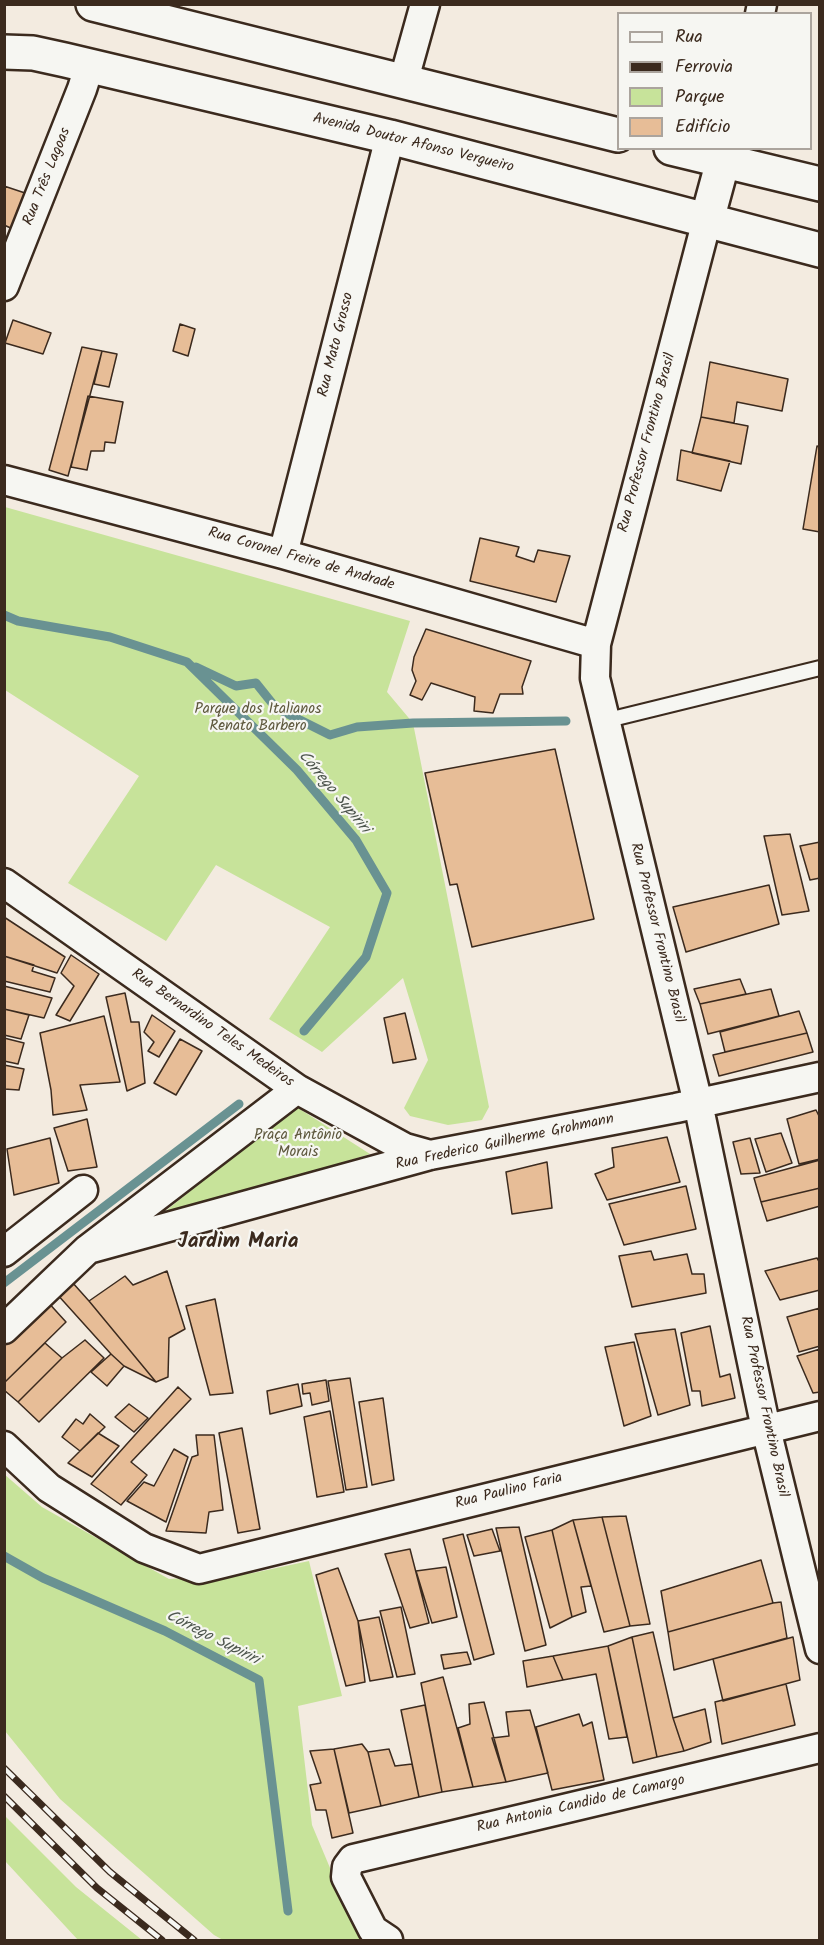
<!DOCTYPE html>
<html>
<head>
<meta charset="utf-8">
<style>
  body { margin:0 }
  #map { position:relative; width:824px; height:1945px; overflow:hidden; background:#f3ebe0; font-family:Kalam,sans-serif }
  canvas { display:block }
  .frame { position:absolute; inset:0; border:6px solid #3b2a1e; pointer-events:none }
  .legend { position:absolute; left:617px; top:12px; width:195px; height:138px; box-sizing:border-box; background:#f6f6f2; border:2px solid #aba49d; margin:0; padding:8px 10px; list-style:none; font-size:18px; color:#3b2a1e }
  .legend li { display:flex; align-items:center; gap:12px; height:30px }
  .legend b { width:30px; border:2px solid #aba49d }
</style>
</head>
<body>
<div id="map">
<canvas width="824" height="1945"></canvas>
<div class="frame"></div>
<ul class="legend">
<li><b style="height:8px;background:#f6f6f2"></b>Rua</li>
<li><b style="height:8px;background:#3b2a1e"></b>Ferrovia</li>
<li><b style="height:16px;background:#c7e39a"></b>Parque</li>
<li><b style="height:16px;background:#e7bd97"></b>Edifício</li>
</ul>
</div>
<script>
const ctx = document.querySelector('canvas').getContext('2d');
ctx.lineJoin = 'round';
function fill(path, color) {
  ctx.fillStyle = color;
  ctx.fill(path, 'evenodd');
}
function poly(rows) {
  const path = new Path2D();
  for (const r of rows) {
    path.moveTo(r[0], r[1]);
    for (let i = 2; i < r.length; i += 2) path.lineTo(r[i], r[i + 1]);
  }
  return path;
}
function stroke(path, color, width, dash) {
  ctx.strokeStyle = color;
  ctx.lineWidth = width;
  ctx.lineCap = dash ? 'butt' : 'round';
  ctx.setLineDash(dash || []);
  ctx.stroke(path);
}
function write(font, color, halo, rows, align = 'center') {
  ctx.font = font + ' Kalam,sans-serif';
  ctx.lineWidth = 4.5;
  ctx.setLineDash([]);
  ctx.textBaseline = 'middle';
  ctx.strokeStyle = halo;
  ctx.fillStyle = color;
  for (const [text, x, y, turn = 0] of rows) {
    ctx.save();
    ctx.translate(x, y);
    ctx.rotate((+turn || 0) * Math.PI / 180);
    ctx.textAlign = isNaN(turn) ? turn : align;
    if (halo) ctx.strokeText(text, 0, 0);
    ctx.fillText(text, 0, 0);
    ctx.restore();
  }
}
const green = poly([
  [5,507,410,621,387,692,413,723,489,1107,482,1120,448,1125,410,1116,404,1108,428,1060,403,978,322,1052,269,1019,330,927,216,865,166,941,68,883,139,776,5,690],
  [295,1106,370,1154,152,1222],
  [4,1474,42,1507,169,1579,253,1573,309,1561,342,1696,298,1706,312,1825,359,1937,363,1940,223,1940,214,1935,60,1799,5,1731],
  [5,1816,76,1887,142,1940,78,1940,5,1861]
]);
const stream = poly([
  [4,615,18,621,110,637,187,662,297,770,356,840,387,893,366,957,304,1031],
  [196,667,236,686,256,683,276,708,330,735,357,727,413,723,566,721],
  [4,1283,239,1104],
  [4,1556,43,1578,165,1631,259,1680,288,1911]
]);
const building = poly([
  [4,186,28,194,15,230,4,225,4,186],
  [13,320,51,333,43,354,5,343,13,320],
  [180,324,195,329,188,356,173,351,180,324],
  [82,347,102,351,68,476,49,470,82,347],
  [102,351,117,354,109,387,94,384,102,351],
  [710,362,788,379,782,411,737,402,734,423,701,417,710,362],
  [88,396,123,402,115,443,105,442,104,451,91,451,87,470,71,467,88,396],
  [701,417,748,426,741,464,692,453,701,417],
  [817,446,820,447,820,532,803,529,817,446],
  [681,450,730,461,721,491,677,480,681,450],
  [480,538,519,547,516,556,534,562,538,550,570,556,556,602,470,581,480,538],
  [426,629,531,661,522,687,523,694,500,694,493,713,474,711,475,697,431,683,422,700,410,695,416,681,412,670,414,657,426,629],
  [555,749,594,919,472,947,457,884,450,885,425,773,555,749],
  [790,834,809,911,782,915,764,836,790,834],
  [820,842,820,878,810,880,800,846,820,842],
  [769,885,779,924,686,952,673,907,769,885],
  [4,917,65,957,57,973,4,956,4,917],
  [71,955,99,974,70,1021,56,1015,74,986,61,973,71,955],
  [4,956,34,965,32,971,55,978,50,992,4,981,4,956],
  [740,979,746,994,700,1004,694,989,740,979],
  [4,986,52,998,44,1018,4,1009,4,986],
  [771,989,779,1016,708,1034,700,1004,771,989],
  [125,993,131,1022,139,1022,145,1083,127,1091,106,997,125,993],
  [4,1009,29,1015,21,1039,4,1035,4,1009],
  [799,1011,807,1033,725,1052,720,1032,799,1011],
  [405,1013,416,1059,393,1063,384,1018,405,1013],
  [152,1015,175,1031,159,1057,148,1051,154,1042,144,1032,152,1015],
  [104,1016,120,1082,80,1085,87,1110,53,1115,51,1090,40,1033,104,1016],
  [807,1033,813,1052,719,1076,713,1055,807,1033],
  [4,1038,24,1043,18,1064,4,1061,4,1038],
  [180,1039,202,1051,176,1095,154,1083,180,1039],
  [4,1065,24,1069,19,1090,4,1089,4,1065],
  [816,1110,820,1118,820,1159,799,1164,787,1119,816,1110],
  [87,1119,97,1167,68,1171,54,1128,87,1119],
  [781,1133,792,1163,766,1172,755,1139,781,1133],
  [667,1137,680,1182,607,1200,595,1174,614,1167,612,1148,667,1137],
  [50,1138,59,1183,14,1195,7,1149,50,1138],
  [750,1138,760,1173,741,1174,733,1142,750,1138],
  [820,1160,820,1188,761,1202,754,1178,820,1160],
  [547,1162,552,1208,512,1214,506,1172,547,1162],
  [686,1186,696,1229,624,1245,609,1204,686,1186],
  [820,1188,820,1206,767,1221,761,1202,820,1188],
  [651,1251,654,1260,687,1254,692,1274,704,1274,706,1293,632,1307,619,1256,651,1251],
  [817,1258,820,1263,820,1290,780,1300,765,1271,817,1258],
  [167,1271,185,1329,169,1338,168,1377,156,1382,89,1301,125,1276,133,1285,167,1271],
  [72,1282,89,1301,156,1382,124,1366,111,1354,56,1293,72,1282],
  [215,1299,233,1393,210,1395,186,1306,215,1299],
  [46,1300,66,1322,4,1383,4,1342,46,1300],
  [820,1308,820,1346,799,1352,787,1317,820,1308],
  [710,1326,720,1377,730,1374,735,1398,702,1406,700,1391,692,1391,681,1333,710,1326],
  [675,1329,690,1405,658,1415,635,1334,675,1329],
  [85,1340,104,1358,39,1422,18,1402,62,1358,85,1340],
  [634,1342,651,1416,624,1426,605,1347,634,1342],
  [45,1343,62,1358,18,1402,4,1390,4,1383,45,1343],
  [820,1349,820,1392,813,1393,797,1356,820,1349],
  [111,1354,124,1366,107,1386,91,1372,111,1354],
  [350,1378,367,1487,346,1490,328,1381,350,1378],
  [326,1380,329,1401,312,1405,310,1393,303,1394,302,1384,326,1380],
  [298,1384,302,1406,270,1414,267,1391,298,1384],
  [178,1387,191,1399,131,1462,147,1475,121,1505,91,1484,178,1387],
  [383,1398,394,1480,372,1485,359,1402,383,1398],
  [129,1404,148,1418,134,1432,115,1417,129,1404],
  [330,1411,344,1492,317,1497,304,1417,330,1411],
  [90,1414,105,1427,80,1451,62,1437,76,1419,83,1424,90,1414],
  [242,1428,260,1529,238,1533,219,1433,242,1428],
  [98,1433,119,1446,92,1477,68,1463,98,1433],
  [196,1435,214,1435,223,1510,209,1512,206,1533,166,1531,192,1457,198,1455,196,1435],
  [174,1449,188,1457,166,1522,127,1501,144,1482,154,1486,174,1449],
  [626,1516,650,1624,630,1626,602,1517,626,1516],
  [602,1517,630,1626,604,1632,573,1520,602,1517],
  [573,1520,591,1586,581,1587,586,1612,572,1617,552,1530,573,1520],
  [519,1527,546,1645,525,1651,496,1528,519,1527],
  [492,1529,500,1551,474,1556,467,1535,492,1529],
  [552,1530,572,1617,550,1628,525,1537,552,1530],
  [463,1534,494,1654,474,1660,443,1539,463,1534],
  [410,1549,429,1623,410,1628,385,1554,410,1549],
  [761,1560,773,1603,668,1632,661,1591,761,1560],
  [446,1567,457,1617,432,1623,416,1571,446,1567],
  [338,1568,358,1621,365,1682,346,1686,316,1575,338,1568],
  [781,1602,787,1638,674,1670,668,1632,773,1603,781,1602],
  [401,1607,415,1674,397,1677,380,1611,401,1607],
  [379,1617,393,1677,370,1681,358,1621,379,1617],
  [653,1632,673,1718,684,1751,657,1757,632,1637,653,1632],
  [632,1637,657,1757,633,1763,608,1646,632,1637],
  [793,1637,800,1680,723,1701,713,1659,793,1637],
  [608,1646,627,1737,609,1739,596,1674,563,1680,553,1656,608,1646],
  [467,1652,471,1664,444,1669,441,1655,467,1652],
  [553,1656,563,1680,527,1687,523,1661,553,1656],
  [443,1677,473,1787,442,1792,421,1683,443,1677],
  [786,1684,795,1725,722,1744,715,1702,786,1684],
  [484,1702,506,1782,473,1787,458,1728,470,1724,469,1704,484,1702],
  [425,1705,442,1792,419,1797,401,1710,425,1705],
  [705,1709,711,1742,684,1751,673,1718,705,1709],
  [530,1710,548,1773,506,1782,492,1738,509,1736,506,1712,530,1710],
  [579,1714,583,1726,592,1722,604,1780,552,1790,536,1727,579,1714],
  [362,1744,368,1752,381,1806,349,1813,334,1749,362,1744],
  [334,1749,353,1833,332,1838,326,1810,316,1810,310,1785,321,1783,310,1751,334,1749],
  [389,1749,395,1766,412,1764,419,1797,381,1806,368,1752,389,1749]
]);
const lane = poly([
  [604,721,820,668]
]);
const street = poly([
  [760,14,762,4],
  [403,83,425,4],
  [707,220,596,644,595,678,698,1103,766,1429,820,1649],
  [4,286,82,89,89,67],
  [4,480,283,554,596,644],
  [283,554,390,137],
  [4,883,297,1089,405,1148,430,1155],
  [88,1249,430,1155,676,1108,820,1077],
  [4,1252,83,1190],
  [4,1329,88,1249,297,1089],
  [4,1446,49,1488,144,1548,199,1569,820,1416],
  [388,1940,373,1930,346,1877,347,1867,353,1859,820,1748]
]);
const secondary = poly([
  [93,4,618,135],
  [4,52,33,53,65,60,390,137,820,250],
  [671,148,820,184],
  [707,220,723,161]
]);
const rail = poly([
  [4,1768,110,1872,194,1940],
  [4,1796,97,1888,162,1940]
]);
const streetNames = [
  ["Avenida Doutor Afonso Vergueiro",413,144,14],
  ["Rua Três Lagoas",48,177,-68],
  ["Rua Mato Grosso",337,345,-76],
  ["Rua Professor Frontino Brasil",648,443,-75],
  ["Rua Coronel Freire de Andrade",301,560,16],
  ["Rua Professor Frontino Brasil",656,933,76],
  ["Rua Bernardino Teles Medeiros",212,1029,35],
  ["Rua Frederico Guilherme Grohmann",505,1143,-12],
  ["Rua Professor Frontino Brasil",763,1407,78],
  ["Rua Paulino Faria",509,1492,-14],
  ["Rua Antonia Candido de Camargo",581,1805,-13]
];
const parkNames = [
  ["Parque dos Italianos",258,710],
  ["Renato Barbero",258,727],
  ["Praça Antônio",298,1136],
  ["Morais",298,1153]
];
const waterNames = [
  ["Córrego Supiriri",333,793,50],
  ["Córrego Supiriri",212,1639,27]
];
const districtNames = [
  ["Jardim Maria",238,1243]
];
fill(green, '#c7e39a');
stroke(stream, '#699292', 9);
fill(building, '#e7bd97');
stroke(building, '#3b2a1e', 1.5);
stroke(lane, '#3b2a1e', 18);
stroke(street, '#3b2a1e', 33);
stroke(secondary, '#3b2a1e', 38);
stroke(lane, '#f6f6f2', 14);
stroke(street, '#f6f6f2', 28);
stroke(secondary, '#f6f6f2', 33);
stroke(rail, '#3b2a1e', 7);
stroke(rail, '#f6f6f2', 4.5, [14]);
write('15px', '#3b2a1e', '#f6f6f2', streetNames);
write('15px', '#5e583d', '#f6f6f2', parkNames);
write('italic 16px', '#4e564e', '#f6f6f2', waterNames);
write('bold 21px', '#3b2a1e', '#f6f6f2', districtNames);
</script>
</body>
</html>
